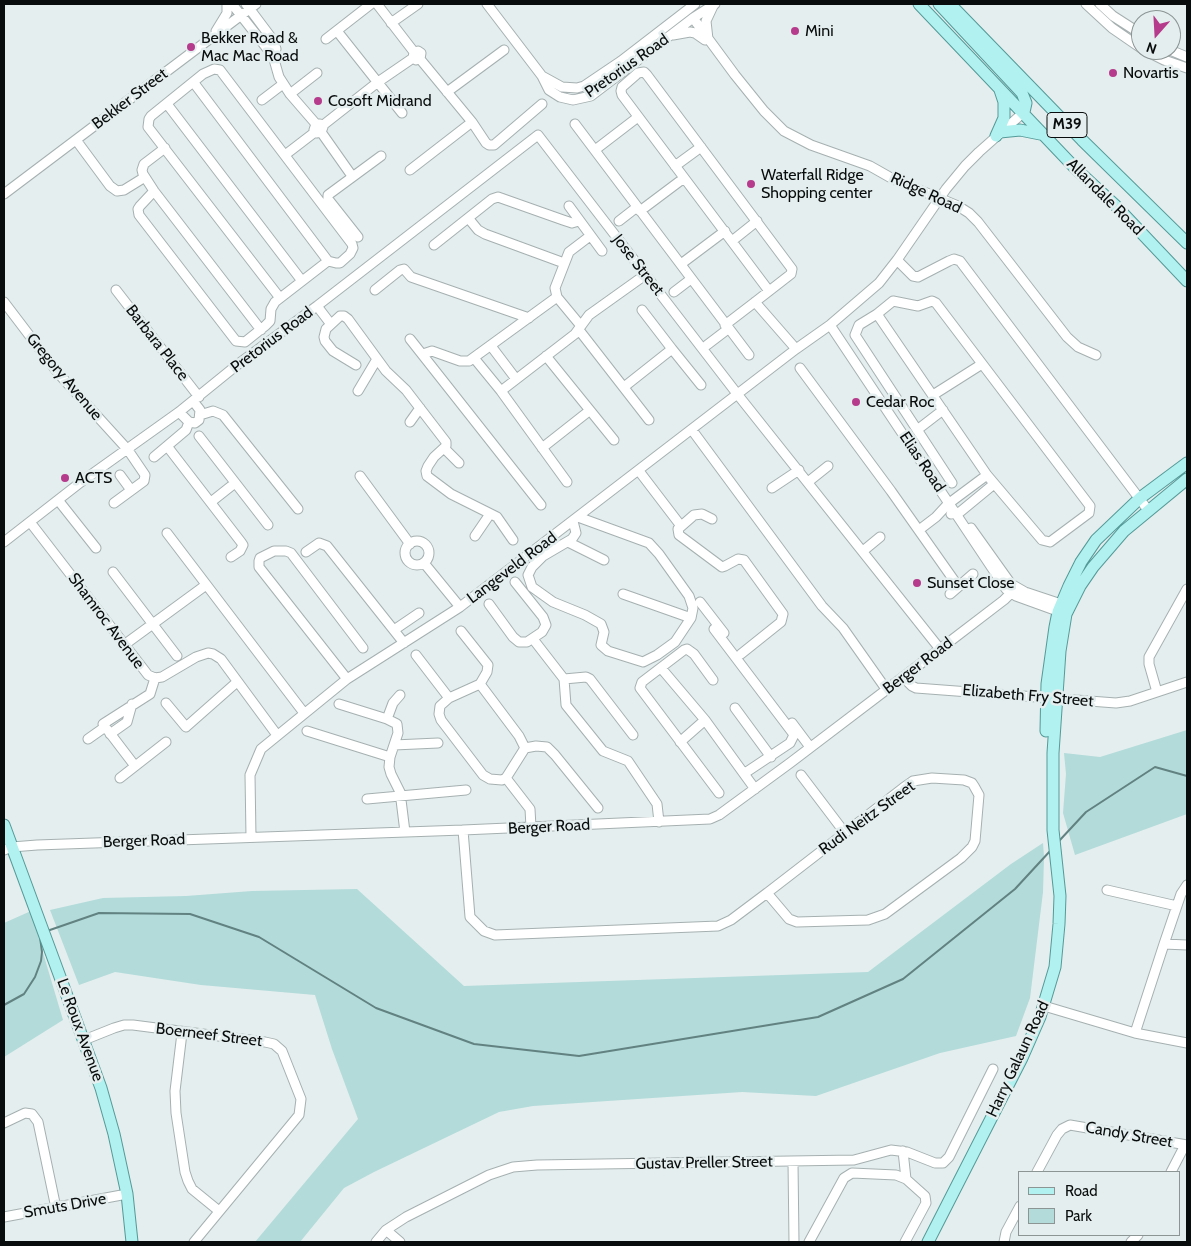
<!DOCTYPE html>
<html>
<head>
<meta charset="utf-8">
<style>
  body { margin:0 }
  #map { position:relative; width:1191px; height:1246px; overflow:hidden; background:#e4eeee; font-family:Cabin,sans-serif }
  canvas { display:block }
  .frame { position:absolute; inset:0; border:5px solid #090c0c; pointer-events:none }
  .legend { position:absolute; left:1018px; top:1171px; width:162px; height:65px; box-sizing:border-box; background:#e4eeee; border:1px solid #8c9494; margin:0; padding:6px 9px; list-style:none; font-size:15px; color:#090c0c }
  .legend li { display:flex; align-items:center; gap:10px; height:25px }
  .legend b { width:25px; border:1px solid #8c9494 }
  .north { position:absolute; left:1131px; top:10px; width:50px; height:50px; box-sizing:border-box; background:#e4eeee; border:1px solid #8c9494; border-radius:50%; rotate:199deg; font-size:14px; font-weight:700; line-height:20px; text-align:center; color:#090c0c }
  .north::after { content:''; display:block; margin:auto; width:18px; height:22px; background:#b63b8c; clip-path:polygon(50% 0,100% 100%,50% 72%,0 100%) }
</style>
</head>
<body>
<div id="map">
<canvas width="1191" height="1246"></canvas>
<div class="frame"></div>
<ul class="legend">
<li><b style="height:6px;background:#b1f1ef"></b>Road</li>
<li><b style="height:14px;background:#b2dbda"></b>Park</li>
</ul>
<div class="north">N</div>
</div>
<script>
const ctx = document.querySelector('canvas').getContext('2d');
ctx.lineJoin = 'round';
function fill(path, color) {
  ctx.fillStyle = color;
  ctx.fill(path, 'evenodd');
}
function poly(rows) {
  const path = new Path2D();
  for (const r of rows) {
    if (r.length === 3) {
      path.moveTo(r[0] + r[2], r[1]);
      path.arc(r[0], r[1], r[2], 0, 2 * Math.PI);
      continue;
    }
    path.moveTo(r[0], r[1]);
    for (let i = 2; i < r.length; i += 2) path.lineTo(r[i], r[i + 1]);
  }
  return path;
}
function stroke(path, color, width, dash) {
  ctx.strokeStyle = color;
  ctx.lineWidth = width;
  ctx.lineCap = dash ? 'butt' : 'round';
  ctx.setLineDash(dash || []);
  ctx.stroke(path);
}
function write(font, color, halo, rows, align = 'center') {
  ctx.font = font + ' Cabin,sans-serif';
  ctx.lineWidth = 5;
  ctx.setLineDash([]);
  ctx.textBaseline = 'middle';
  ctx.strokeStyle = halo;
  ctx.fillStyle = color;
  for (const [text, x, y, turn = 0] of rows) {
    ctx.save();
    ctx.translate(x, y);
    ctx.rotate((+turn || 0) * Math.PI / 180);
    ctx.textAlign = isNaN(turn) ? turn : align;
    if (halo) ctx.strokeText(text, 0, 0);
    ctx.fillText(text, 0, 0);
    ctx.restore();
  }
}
const green = poly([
  [1187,730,1187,814,1075,855,1063,813,1066,774,1064,753,1100,757],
  [1043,843,1044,857,1043,892,1030,998,1016,1036,940,1053,816,1096,742,1092,533,1106,499,1112,374,1172,344,1188,300,1242,255,1242,358,1119,332,1049,315,995,201,985,115,972,79,985,50,910,103,898,186,896,252,891,357,889,464,986,868,972,1011,864],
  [31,911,39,936,41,946,63,1020,4,1057,4,923]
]);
const stream = poly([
  [1059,841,1086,812,1155,767,1187,776],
  [47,931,99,913,190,914,259,937,376,1008,474,1044,579,1056,818,1017,903,979,1015,889,1051,850],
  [4,1005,24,994,35,977,41,961,42,952,40,937]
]);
const minor = poly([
  [232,4,273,56,279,77,290,94,316,124,320,124,323,127,321,132,317,133,314,130,316,124],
  [246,4,273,40,276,49,273,56],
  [377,4,414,52,413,58,416,60,420,59,421,53,418,51,414,52],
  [487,4,542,76,549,90,560,97,573,100,591,96,693,18,715,4],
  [1086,4,1112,28,1141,48],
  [1100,4,1113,16,1141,34],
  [693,18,735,75,764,111,784,131,811,145,870,166,893,179,958,206,969,213,978,222,1067,337,1078,347,1096,355],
  [391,23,418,4],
  [216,31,227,13,227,4],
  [337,31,402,113],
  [673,35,690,32,695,33,705,40],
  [326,39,371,4],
  [708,39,706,21,713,6],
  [1144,50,1164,60,1187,68],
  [1170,50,1187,57],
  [420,59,472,122,486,143,489,145,494,145,542,104],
  [542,76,562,87,577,88,584,86,621,61,695,4],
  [194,83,328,261,336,263,340,263,350,254,353,248,352,244,220,70,214,69,203,74,151,116,149,119,148,127,280,298],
  [447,92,504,50],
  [290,94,317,73],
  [262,100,283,84],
  [167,104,302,281],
  [575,124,749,355],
  [322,126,378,82,413,58],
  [321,132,352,176],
  [76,140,110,186,117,191,124,190,145,177],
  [165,148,144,164,142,170,143,174,154,191,261,330],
  [595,150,638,117],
  [285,155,315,132],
  [675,166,701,147],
  [410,170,472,122],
  [154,191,140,206,138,209,139,215,236,341,245,342,265,326,270,321,271,309,275,302,328,261],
  [4,194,256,4],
  [569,206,602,251],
  [640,211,684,178],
  [469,219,478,230,485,234,564,263],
  [619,221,637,207],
  [358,237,328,199,328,195,381,156],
  [732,241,757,221],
  [434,245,492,199,498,197,563,220,572,223,579,221],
  [897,260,913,276,918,277,949,261,954,259,960,261,1148,510],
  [681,264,725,231],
  [116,290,199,397],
  [375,290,400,270,404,269,411,277,529,318],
  [674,292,691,279],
  [893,301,918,306,932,301,936,303,1090,506,1089,513,1050,542,1042,540,987,475,877,314,893,301],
  [4,302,58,373,128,450,145,475,144,481,114,503],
  [755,302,796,349],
  [317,306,330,323],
  [642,310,672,349],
  [877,314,859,325,855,335,952,483],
  [725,325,755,302,791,274,792,269,647,75,644,72,638,73,622,87,621,91,622,95,769,291],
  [830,325,1006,589,1016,596,1063,613],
  [581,326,557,297,555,288,569,252,590,236],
  [579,330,649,420],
  [410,339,541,505],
  [707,345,728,329],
  [491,346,516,379],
  [423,354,432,351,460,361,469,361,557,297],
  [546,356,614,440],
  [474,358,501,391,567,482],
  [356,365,333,351,325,341,324,337,326,329,340,316,344,316,348,319,386,371,406,390,446,442,446,446,434,457,428,466,426,471,427,476,451,494,497,517,513,540],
  [800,368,891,491,958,586],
  [624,387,672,349,701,385],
  [358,391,377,359],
  [501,391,575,334,589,315,645,275],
  [933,395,982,364],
  [179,412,189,422,195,423,199,420,200,410,193,401],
  [200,415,213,411,223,415,298,509],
  [410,422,420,408],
  [692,430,822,606,843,628,886,689],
  [917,430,943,410],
  [199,436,268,525],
  [167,446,241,542,243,545,240,551,231,557],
  [444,448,459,463],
  [542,448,589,411],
  [154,457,186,430,189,422],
  [639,471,681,526],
  [120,475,131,490],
  [360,476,410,544],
  [808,482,828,466],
  [772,488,799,470],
  [58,500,96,548],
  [211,502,235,483],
  [951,514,960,512,994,484],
  [712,519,702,514,694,515,678,529,679,535,722,567,725,566,738,559,744,560,783,614,781,622,741,654],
  [573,521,576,533,572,539,543,556,532,567,528,575,532,587,553,602,585,615,601,624,604,632,601,645,608,651,643,662,657,655,675,642,691,618,693,608,689,596,659,554,649,543,578,517],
  [30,522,148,675,155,678,162,677,196,657,208,653,213,654,221,659,277,735],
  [971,528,1011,584,1025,592,1067,606],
  [919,530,936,517,948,504,987,475],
  [167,533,304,713],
  [475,536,490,514],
  [417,553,12],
  [4,542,81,482,179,412,237,365,317,306,538,135,738,395,940,649],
  [568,542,604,560],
  [863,551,880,537],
  [306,552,319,543,327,546,404,643],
  [424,563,460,607],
  [113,572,177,656],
  [623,594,691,618],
  [950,594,973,574],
  [700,602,724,633],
  [489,604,513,637,519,642,527,642,542,632,546,625,543,617,515,582],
  [714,629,792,732,794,735,790,743,745,773],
  [394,630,419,613],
  [461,631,488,665,487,672,480,684],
  [533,639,564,679,566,705,603,751,628,761,657,804,659,822],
  [124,645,206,585],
  [416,655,449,698],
  [661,668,705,720,755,789],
  [903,677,912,686,916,688,1116,703,1130,701,1187,682],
  [347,679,259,567,259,561,260,558,274,551,286,551,291,553,363,648],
  [564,679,586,677,590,679,633,735],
  [713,680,694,654,687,649,684,650,642,682,640,688,719,793],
  [1157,692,1149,664,1149,657,1187,589],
  [166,703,186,727,237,682],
  [339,704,387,719,397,724,398,733,390,757,389,767,391,774,400,792,405,832],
  [735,708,771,757],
  [387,719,393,703,400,695],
  [792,723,810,747],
  [307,731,390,757],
  [110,734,127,722,132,704],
  [88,739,105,727],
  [680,742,705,720],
  [394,745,438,743],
  [525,748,519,736,480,684,449,698,440,706,439,714,441,720,483,775,490,779,502,780,506,778,525,748,536,746,547,747,555,755,598,808],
  [135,766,103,724,150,694,155,678],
  [801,775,845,833],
  [120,778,166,742],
  [506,778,530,809,531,827],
  [932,778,964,780,972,783,974,786,979,795,975,841,972,847,961,858,885,914,868,920,797,922,789,919,767,893,903,788,913,781,932,778],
  [367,799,466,790],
  [463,830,470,917,484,931,495,935,718,926,731,920,767,893],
  [251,837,250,775,261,749,347,679,460,607,796,349,830,325,879,283,897,260,946,189,965,166,979,152,1024,112],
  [4,850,12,847,37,845,463,830,710,819,719,815,790,763,940,649,1004,600,1016,588],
  [1107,890,1177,906],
  [1164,944,1187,945],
  [1044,1006,1135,1033,1187,1043],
  [182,1033,175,1091,176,1113,185,1172,188,1181,192,1189,219,1211],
  [1135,1033,1164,944,1181,894,1187,885],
  [84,1040,114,1028,124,1025,133,1025,265,1042,274,1044,282,1051,301,1099,299,1115,194,1242],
  [4,1123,25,1113,32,1114,38,1122,56,1208],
  [903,1151,906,1179],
  [793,1162,794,1242],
  [1037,1172,1057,1135,1062,1129,1070,1125,1187,1145],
  [1171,1172,1185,1145],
  [4,1217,127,1194],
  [386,1230,400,1242],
  [376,1242,386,1230,406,1217,489,1175,513,1167,537,1165,854,1160,891,1150,907,1152,935,1163,943,1163,949,1157,993,1069],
  [809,1242,844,1178,852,1173,896,1175,906,1179,925,1196,926,1203,905,1242],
  [1004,1242,1006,1232,1020,1206],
  [1131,1242,1138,1235]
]);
const major = poly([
  [919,4,1076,169,1116,206,1187,281],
  [939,4,1022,93,1026,103,1024,112],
  [950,4,1082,140,1187,243],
  [1000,132,1020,130,1045,135],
  [996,136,1004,118,1004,102,1000,90],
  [1046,731,1047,684,1055,627,1058,612,1069,586,1081,562,1096,540,1140,498,1187,463],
  [4,825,101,1088,114,1134,127,1194,132,1242],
  [928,1242,1022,1058,1040,1017,1055,967,1059,924,1060,896,1053,830,1053,753,1060,651,1066,614,1080,586,1093,567,1124,531,1187,479]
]);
const markers = [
  [795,31,5,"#b63b8c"],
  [191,47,5,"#b63b8c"],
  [1113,73,5,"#b63b8c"],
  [318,101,5,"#b63b8c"],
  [751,184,5,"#b63b8c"],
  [856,402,5,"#b63b8c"],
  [65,478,5,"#b63b8c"],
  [917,583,5,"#b63b8c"]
];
const shields = [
  [1067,125,40]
];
const shieldNames = [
  ["M39",1067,125]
];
const poiNames = [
  ["Mini",805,31],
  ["Bekker Road &",201,38],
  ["Mac Mac Road",201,56],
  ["Novartis",1123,73],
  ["Cosoft Midrand",328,101],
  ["Waterfall Ridge",761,175],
  ["Shopping center",761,193],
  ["Cedar Roc",866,402],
  ["ACTS",75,478],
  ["Sunset Close",927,583]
];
const streetNames = [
  ["Pretorius Road",627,66,-35],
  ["Bekker Street",130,99,-37],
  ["Ridge Road",926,193,25],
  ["Allandale Road",1105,197,45],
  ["Jose Street",638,265,52],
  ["Pretorius Road",272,340,-37],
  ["Barbara Place",157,343,52],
  ["Gregory Avenue",64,377,50],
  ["Elias Road",922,462,56],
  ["Langeveld Road",512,568,-37],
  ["Shamroc Avenue",106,621,53],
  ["Berger Road",918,666,-37],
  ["Elizabeth Fry Street",1028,696,5],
  ["Rudi Neitz Street",867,818,-36],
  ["Berger Road",549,827,-3],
  ["Berger Road",144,841,-2],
  ["Le Roux Avenue",80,1030,70],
  ["Boerneef Street",209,1035,7],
  ["Harry Galaun Road",1018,1059,-65],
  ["Candy Street",1129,1135,10],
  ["Gustav Preller Street",704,1163,-1],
  ["Smuts Drive",65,1206,-10]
];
fill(green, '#b2dbda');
stroke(stream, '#628281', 2);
stroke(minor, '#a6b0b0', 11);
stroke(major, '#549a99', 13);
stroke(minor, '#fff', 9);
stroke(major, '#b1f1ef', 11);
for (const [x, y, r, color] of markers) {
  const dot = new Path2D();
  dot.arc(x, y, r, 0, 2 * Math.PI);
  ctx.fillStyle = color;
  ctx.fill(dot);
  stroke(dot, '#e4eeee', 2);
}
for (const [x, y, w] of shields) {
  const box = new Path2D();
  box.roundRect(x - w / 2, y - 12.5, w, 25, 4);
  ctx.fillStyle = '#e4eeee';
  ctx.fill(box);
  stroke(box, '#090c0c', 1);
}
write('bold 15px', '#090c0c', null, shieldNames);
write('16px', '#090c0c', '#e4eeee', poiNames, 'left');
write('16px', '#090c0c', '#e4eeee', streetNames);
</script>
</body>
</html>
